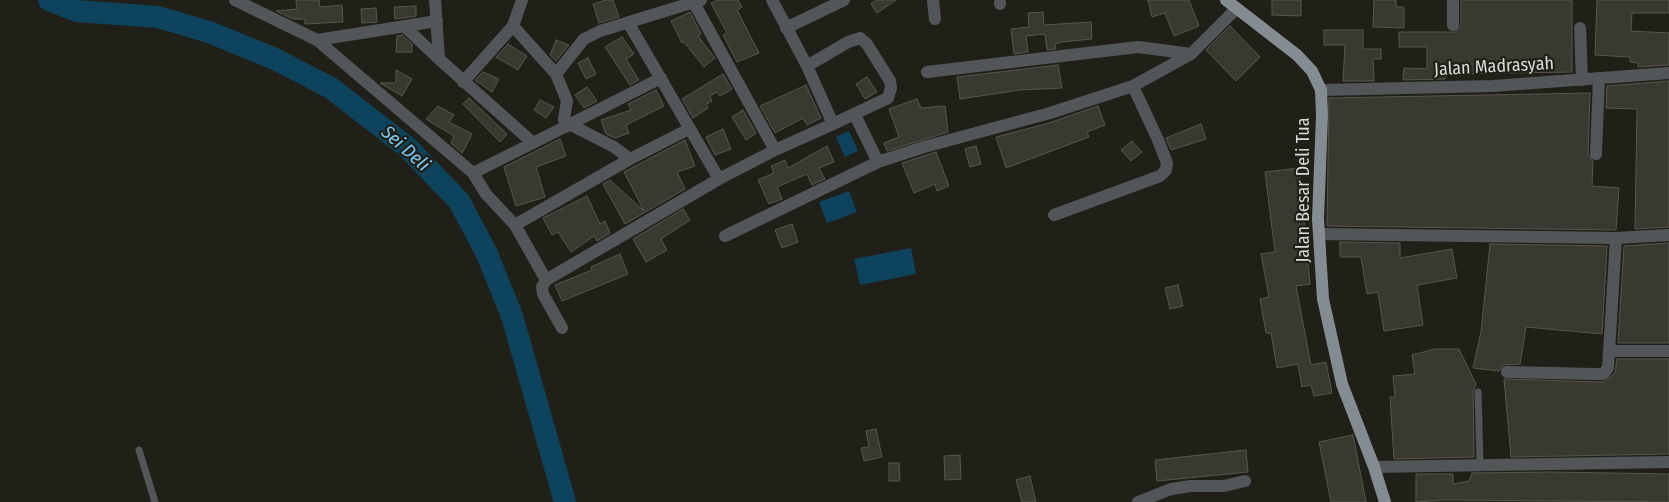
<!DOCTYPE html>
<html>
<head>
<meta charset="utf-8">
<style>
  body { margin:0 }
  canvas { display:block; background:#212018 }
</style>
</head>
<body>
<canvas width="1669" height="502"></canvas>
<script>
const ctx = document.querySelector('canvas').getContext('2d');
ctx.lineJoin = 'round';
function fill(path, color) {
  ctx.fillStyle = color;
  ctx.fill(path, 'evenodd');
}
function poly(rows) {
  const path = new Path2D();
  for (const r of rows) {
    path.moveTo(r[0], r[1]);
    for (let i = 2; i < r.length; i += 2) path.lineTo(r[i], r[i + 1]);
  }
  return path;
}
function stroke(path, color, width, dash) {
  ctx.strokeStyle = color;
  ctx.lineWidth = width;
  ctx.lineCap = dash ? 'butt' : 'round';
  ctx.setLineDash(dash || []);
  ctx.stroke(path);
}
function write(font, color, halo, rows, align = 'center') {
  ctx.font = font + ' "Fira Sans Condensed",sans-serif';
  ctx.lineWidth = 4.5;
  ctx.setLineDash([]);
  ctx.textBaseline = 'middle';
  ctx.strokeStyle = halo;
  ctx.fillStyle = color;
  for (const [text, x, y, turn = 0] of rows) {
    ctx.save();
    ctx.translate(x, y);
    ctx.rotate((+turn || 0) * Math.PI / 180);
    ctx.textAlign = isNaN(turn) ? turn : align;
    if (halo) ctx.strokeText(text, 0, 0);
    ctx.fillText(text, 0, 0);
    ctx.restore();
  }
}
const water = poly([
  [849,131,858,151,845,157,836,137],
  [849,191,857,212,827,223,819,202],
  [911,248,916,274,860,285,854,259]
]);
const river = poly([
  [49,0,77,11,158,17,209,32,275,59,331,88,407,147,459,201,487,254,512,316,565,502]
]);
const building = poly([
  [296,0,319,0,320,7,342,5,343,22,305,24,305,19,293,19,276,11,297,9,296,0],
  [606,0,613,0,619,17,599,23,593,4,606,0],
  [717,0,738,0,742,7,737,10,759,53,737,62,723,35,727,33,711,3,717,0],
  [876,0,896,0,877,13,871,4,876,0],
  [1148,0,1189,0,1199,26,1174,36,1165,13,1152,17,1148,0],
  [1272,0,1301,0,1301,16,1272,15,1272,0],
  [1374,0,1396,0,1396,7,1404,7,1404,28,1373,27,1374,0],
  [1461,0,1572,0,1572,72,1445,74,1445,79,1403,80,1404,68,1427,69,1427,47,1399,47,1399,32,1456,32,1461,25,1461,0],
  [1597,0,1669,0,1669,13,1632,13,1631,31,1669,33,1669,65,1638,67,1638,63,1630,62,1630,57,1595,55,1597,0],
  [416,6,416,16,395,19,394,7,416,6],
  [376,8,377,22,362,23,361,9,376,8],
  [690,12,701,34,698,36,715,58,704,67,684,42,682,43,671,21,690,12],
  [1043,12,1044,25,1091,22,1092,39,1061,42,1055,44,1056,49,1047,50,1045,34,1026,36,1028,52,1014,54,1011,29,1029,27,1028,13,1043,12],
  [1230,26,1260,57,1236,81,1206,50,1230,26],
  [1324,30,1363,30,1363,49,1381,49,1381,59,1373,59,1374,81,1343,81,1345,45,1324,45,1324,30],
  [402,35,412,44,412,52,396,52,397,36,402,35],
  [622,37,634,54,626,59,639,80,630,85,605,47,622,37],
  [556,40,569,45,556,61,550,55,556,40],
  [508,44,527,56,518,70,496,57,508,44],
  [588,58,596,74,586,79,578,63,588,58],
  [1058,65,1062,88,1020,90,960,99,957,77,1058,65],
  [396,70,412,79,402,96,380,83,396,83,396,70],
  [483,72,499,79,492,92,475,80,483,72],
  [723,74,732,89,720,96,717,92,710,96,712,101,706,104,708,108,693,118,682,99,723,74],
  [867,77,877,92,865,99,856,84,867,77],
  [1669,81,1669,227,1635,229,1637,109,1606,108,1607,86,1669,81],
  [806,85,821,118,807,125,803,118,775,133,760,106,806,85],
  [587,87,597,101,584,108,575,95,587,87],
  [656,90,664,106,626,125,629,133,615,138,606,134,601,120,631,110,628,104,656,90],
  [1590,93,1588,154,1593,161,1592,186,1619,188,1616,230,1327,226,1329,98,1590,93],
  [469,98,507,134,500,142,463,104,469,98],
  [917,99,921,108,945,106,948,132,887,151,884,143,899,137,889,109,917,99],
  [540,100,554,107,546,118,534,110,540,100],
  [438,106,454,115,449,122,472,134,462,153,451,143,454,136,426,119,438,106],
  [1098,106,1105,125,1087,132,1089,137,1006,168,996,137,1049,123,1098,106],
  [743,110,756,133,746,140,732,117,743,110],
  [1201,124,1206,139,1171,150,1166,138,1201,124],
  [723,129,731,149,715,155,706,137,723,129],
  [560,139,566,156,536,167,545,197,516,206,504,167,560,139],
  [685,140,695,166,677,172,685,189,625,224,603,184,610,180,644,211,624,172,685,140],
  [1132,141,1142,152,1131,161,1121,150,1132,141],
  [827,146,834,162,819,168,825,179,812,185,807,174,777,187,782,199,769,204,758,180,774,173,771,166,785,160,788,168,827,146],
  [976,146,981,164,970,167,965,149,976,146],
  [936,152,949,186,937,191,935,184,914,193,902,163,936,152],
  [1299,168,1310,284,1296,286,1311,365,1326,362,1332,393,1314,396,1311,385,1302,387,1298,364,1277,368,1271,333,1266,333,1260,299,1269,297,1261,254,1275,252,1265,172,1299,168],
  [587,196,600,224,605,221,610,233,597,241,594,236,571,252,558,232,552,235,543,218,587,196],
  [683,209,690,220,661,239,667,250,646,262,633,239,683,209],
  [792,224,798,242,782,248,775,230,792,224],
  [1340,242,1400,243,1400,258,1452,249,1457,278,1417,285,1423,325,1384,331,1378,292,1367,294,1361,257,1340,257,1340,242],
  [1669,243,1669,343,1618,343,1624,246,1669,243],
  [1490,244,1607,246,1602,334,1526,327,1520,364,1504,365,1499,371,1473,368,1481,332,1490,244],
  [620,254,628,274,562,301,555,285,592,270,591,267,620,254],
  [1178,285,1183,306,1170,309,1165,288,1178,285],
  [1435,349,1459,349,1476,384,1473,392,1474,457,1394,459,1390,397,1395,397,1393,376,1415,374,1412,355,1435,349],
  [1617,359,1669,359,1669,454,1511,457,1504,379,1603,382,1615,373,1617,359],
  [876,429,882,457,864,461,861,448,869,447,866,431,876,429],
  [1353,435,1366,502,1331,502,1319,442,1353,435],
  [1246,450,1248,472,1157,481,1155,460,1246,450],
  [960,455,961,479,945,480,944,456,960,455],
  [889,463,899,463,900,481,889,481,889,463],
  [1552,472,1669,474,1669,502,1445,500,1416,502,1416,474,1453,474,1453,484,1469,481,1472,473,1552,472],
  [1030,476,1036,502,1022,502,1016,480,1030,476]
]);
const lane = poly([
  [1478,392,1480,464],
  [139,450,155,502]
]);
const street = poly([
  [235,0,317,40,473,173],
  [435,0,439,59,533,143,473,173,486,194,515,225,546,280],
  [933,0,935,19],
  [1000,0,1000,4],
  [694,3,775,150],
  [629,24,719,179,775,150,833,124,807,66,772,0],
  [1453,25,1453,0],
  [404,26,439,59],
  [513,26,556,74,567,101,564,119,566,127],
  [786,28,844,0],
  [1580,28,1582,80],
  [317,40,437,21],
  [807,66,848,42,860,38,867,44,890,81,891,88,888,98,833,124],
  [927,72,1138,47,1191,54],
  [556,74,584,39,600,31,701,0],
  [463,82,513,26,522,0],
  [1321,90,1493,86,1669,73],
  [855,115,878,162],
  [571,125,614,147,630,159],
  [533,143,661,78],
  [1596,154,1599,78],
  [1054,215,1160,176,1166,170,1167,163,1158,140,1133,86],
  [515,225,630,159,689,129],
  [1320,234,1616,238,1669,235],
  [725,236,878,162,924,147,1050,113,1133,86,1191,54,1236,9],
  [562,328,543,294,542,287,546,280,719,179],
  [1611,351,1669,351],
  [1507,372,1593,374,1603,374,1608,368,1616,238],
  [1374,467,1669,462],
  [1138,502,1171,489,1191,486,1224,486,1245,481]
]);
const primary = poly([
  [1226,0,1297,55,1312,71,1321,90,1322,115,1318,219,1323,299,1342,384,1374,467,1385,502]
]);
const streetNames = [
  ["Jalan Madrasyah",1494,67,-3],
  ["Jalan Besar Deli Tua",1304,190,-90]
];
const waterNames = [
  ["Sei Deli",405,149,42]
];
fill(water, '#0d435c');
stroke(river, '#0d435c', 22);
fill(building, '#3a3931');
stroke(building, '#57564d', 1);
stroke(lane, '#525658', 7);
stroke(street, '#525658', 12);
stroke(primary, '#848c91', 12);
write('18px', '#dbdad5', '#212018', streetNames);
write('italic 19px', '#7bcaf4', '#212018', waterNames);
</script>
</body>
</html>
